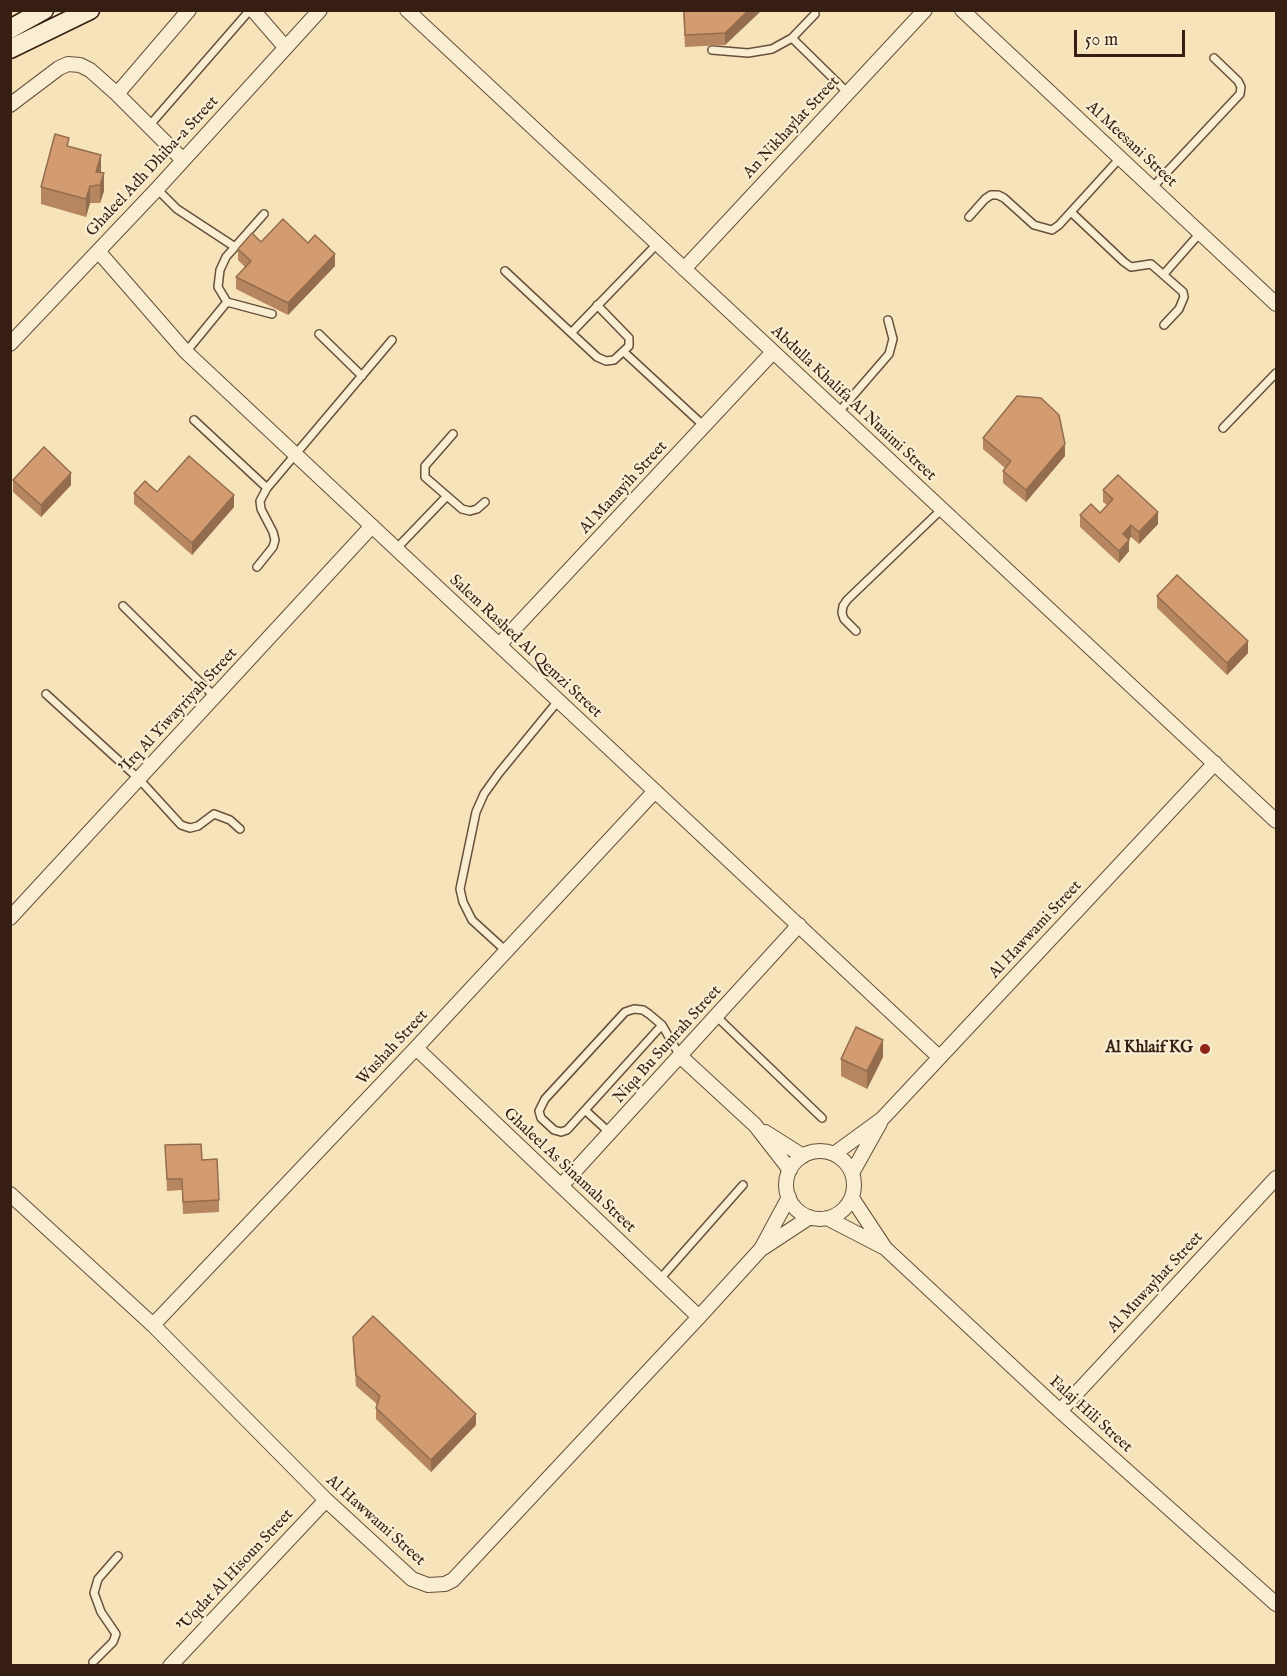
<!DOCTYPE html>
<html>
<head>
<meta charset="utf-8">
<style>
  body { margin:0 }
  #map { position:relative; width:1287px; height:1676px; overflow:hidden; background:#f6e3ba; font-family:"IM FELL English",serif }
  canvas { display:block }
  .frame { position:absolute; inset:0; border:12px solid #361f12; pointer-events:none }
  .scale { position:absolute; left:1074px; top:30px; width:111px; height:27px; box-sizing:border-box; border:3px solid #361f12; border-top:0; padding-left:8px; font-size:18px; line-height:21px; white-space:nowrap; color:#361f12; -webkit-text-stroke:4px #f9edd2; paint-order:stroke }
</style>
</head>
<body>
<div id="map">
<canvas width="1287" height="1676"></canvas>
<div class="frame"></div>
<div class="scale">50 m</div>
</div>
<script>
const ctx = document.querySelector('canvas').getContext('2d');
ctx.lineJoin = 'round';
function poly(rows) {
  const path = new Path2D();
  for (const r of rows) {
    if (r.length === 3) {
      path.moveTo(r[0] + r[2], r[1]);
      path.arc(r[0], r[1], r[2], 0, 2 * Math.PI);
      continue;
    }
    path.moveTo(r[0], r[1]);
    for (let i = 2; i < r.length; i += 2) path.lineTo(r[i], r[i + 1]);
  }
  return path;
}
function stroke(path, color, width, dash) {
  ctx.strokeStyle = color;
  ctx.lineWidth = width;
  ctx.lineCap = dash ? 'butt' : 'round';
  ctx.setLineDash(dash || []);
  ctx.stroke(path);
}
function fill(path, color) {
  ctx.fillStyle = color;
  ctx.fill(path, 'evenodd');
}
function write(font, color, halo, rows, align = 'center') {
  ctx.font = font + ' "IM FELL English",serif';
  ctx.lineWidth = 4.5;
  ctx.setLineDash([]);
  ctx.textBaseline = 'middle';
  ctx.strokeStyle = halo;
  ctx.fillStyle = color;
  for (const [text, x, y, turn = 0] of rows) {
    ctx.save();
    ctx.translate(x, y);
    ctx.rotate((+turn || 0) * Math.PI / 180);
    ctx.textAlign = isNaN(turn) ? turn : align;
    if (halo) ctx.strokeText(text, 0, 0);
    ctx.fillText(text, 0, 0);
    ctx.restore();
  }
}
const lane = poly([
  [792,38,848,93],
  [712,50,748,53,772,49,792,38,815,14],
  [149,126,250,10],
  [1152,188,1240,94,1241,87,1238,81,1214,58],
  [157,189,177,209,235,247],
  [1071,212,1124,262,1131,267,1151,264,1183,292,1184,297,1179,309,1164,325],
  [264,214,226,257,220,270,218,287,227,302,272,314],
  [969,217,985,199,991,195,998,195,1004,198,1034,225,1052,230,1059,225,1120,158],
  [505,271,597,357,606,361,614,360,629,346,629,338,597,305],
  [1164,274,1200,233],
  [572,332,657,244],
  [319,334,362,376],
  [186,352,227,302],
  [624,352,704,426],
  [838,413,889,354,893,339,888,320],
  [194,420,267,488],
  [1223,428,1276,373],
  [453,434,425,466,425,477,462,509,470,511,477,509,485,502],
  [396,549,446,497],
  [257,567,273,547,275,540,273,532,261,509,260,501,267,488,392,340],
  [123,606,215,697],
  [856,631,844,619,842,613,843,606,847,600,942,509],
  [46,694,139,779,181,825,190,828,198,826,214,814,230,820,240,829],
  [506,951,472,920,463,902,460,889,476,812,484,794,499,773,558,701],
  [716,1016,822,1118],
  [662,1025,567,1130,561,1132,554,1130,541,1118,539,1111,545,1099,625,1012,634,1009,643,1010,649,1014,662,1025,680,1056],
  [586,1111,610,1133],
  [660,1279,743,1185],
  [93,1662,113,1642,116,1634,101,1612,94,1593,98,1579,118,1556]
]);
const street = poly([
  [253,10,285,47],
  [407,10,1276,821],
  [962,10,1276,304],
  [117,94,189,10],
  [10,105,59,68,68,64,80,65,90,70,117,94,183,160],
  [98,251,186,352,939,1057],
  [684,269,925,10],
  [10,344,157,189,320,10],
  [499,645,773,352],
  [10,918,372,526],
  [416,1048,699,1317],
  [680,1056,755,1125,790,1170],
  [765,1132,803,1156],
  [820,1185,34],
  [834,1154,882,1119,1215,763],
  [852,1173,880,1123],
  [561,1186,799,925],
  [10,1194,153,1325,326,1500,412,1579,428,1585,445,1584,453,1580,699,1317,761,1249,789,1197],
  [852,1198,885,1248,1060,1411,1276,1604],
  [827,1218,883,1247],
  [763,1248,810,1217],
  [153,1325,416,1048,655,791],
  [1060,1411,1276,1178],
  [170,1666,326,1500]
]);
const secondary = poly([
  [10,29,44,10],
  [10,49,90,10]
]);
const wall = poly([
  [683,10,762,10,725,45,685,47],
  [69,147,101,173,104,191,100,203,90,203,86,217,41,204,41,187],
  [261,242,308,243,335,266,288,315,236,289,236,277,245,267,238,260,238,249],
  [983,438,1065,456,1026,502,1003,483,1003,471,1005,468,983,449],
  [13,480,71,485,41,517,13,492],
  [1103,490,1158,524,1139,544,1131,537,1129,539,1129,551,1119,563,1080,527,1080,515,1100,513,1107,505,1103,502],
  [157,492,234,507,192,555,134,504,134,493],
  [1157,596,1248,653,1227,675,1157,608],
  [883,1057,867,1089,841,1076,841,1059],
  [165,1145,202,1160,219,1200,219,1212,183,1214,182,1190,167,1191],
  [353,1337,476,1425,431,1472,376,1419,376,1408,377,1404,356,1386,353,1349]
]);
const shadedWall = poly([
  [749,10,762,10,725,45,725,33],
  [101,155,101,172,96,172],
  [104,173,104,191,100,203,100,185],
  [90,186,90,203,86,217,86,199],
  [335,254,335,266,288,315,288,303],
  [1065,444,1065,456,1026,502,1026,490],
  [71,473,71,485,41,517,41,505],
  [234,495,234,507,192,555,192,543],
  [1158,512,1158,524,1139,544,1139,532],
  [1131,525,1131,537,1123,546,1123,534],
  [1129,540,1129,551,1119,563,1119,551],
  [1248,641,1248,653,1227,675,1227,663],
  [883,1040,883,1057,867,1089,867,1071],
  [476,1414,476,1425,431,1472,431,1460]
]);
const building = poly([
  [684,10,749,10,725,33,685,35,684,10],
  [55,134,69,138,67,146,101,155,96,172,104,173,100,185,90,186,86,199,41,187,55,134],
  [283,219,308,243,315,235,335,254,288,303,236,277,251,261,238,249,252,233,261,242,283,219],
  [1017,396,1041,398,1059,415,1065,444,1026,490,1003,471,1011,461,983,438,1017,396],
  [44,447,71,473,41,505,13,480,44,447],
  [189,456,234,495,192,543,134,493,145,481,157,492,189,456],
  [1118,475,1158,512,1139,532,1131,525,1123,534,1129,540,1119,551,1080,515,1091,504,1100,513,1113,499,1103,490,1118,475],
  [1177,575,1248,641,1227,663,1157,596,1177,575],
  [856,1027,883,1040,867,1071,841,1059,856,1027],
  [201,1144,202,1160,217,1159,219,1200,183,1202,182,1179,167,1179,165,1145,201,1144],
  [373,1316,476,1414,431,1460,376,1408,380,1396,356,1375,353,1337,373,1316]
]);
const markers = [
  [1205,1049,6,"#8f2418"]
];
const streetNames = [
  ["An Nikhaylat Street",792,128,-47],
  ["Al Meesani Street",1131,145,43],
  ["Ghaleel Adh Dhiba-a Street",153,167,-47],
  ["Abdulla Khalifa Al Nuaimi Street",853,404,43],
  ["Al Manayih Street",624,488,-47],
  ["Salem Rashed Al Qemzi Street",525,647,43],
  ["'Irq Al Yiwayriyah Street",179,711,-47],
  ["Al Hawwami Street",1036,930,-47],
  ["Niqa Bu Sumrah Street",668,1045,-48],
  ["Wushah Street",393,1048,-47],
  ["Ghaleel As Sinamah Street",569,1171,43],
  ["Al Muwayhat Street",1156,1283,-47],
  ["Falaj Hili Street",1090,1415,42],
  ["Al Hawwami Street",375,1521,42],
  ["'Uqdat Al Hisoun Street",236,1571,-47]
];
const poiNames = [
  ["Al Khlaif KG",1193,1049]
];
stroke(lane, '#66503c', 10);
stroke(street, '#66503c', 16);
stroke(secondary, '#361f12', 21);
stroke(lane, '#f9edd2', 7);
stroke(street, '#f9edd2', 14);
stroke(secondary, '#f9edd2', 18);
fill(wall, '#b58660');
fill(shadedWall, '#946d4e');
fill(building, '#d39c70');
stroke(building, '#946d4e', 1.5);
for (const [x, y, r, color] of markers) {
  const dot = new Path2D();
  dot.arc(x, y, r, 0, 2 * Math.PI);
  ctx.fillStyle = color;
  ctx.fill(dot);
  stroke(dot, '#f9edd2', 2);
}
write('16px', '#361f12', '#f9edd2', streetNames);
write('bold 16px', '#361f12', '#f9edd2', poiNames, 'right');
</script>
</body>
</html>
